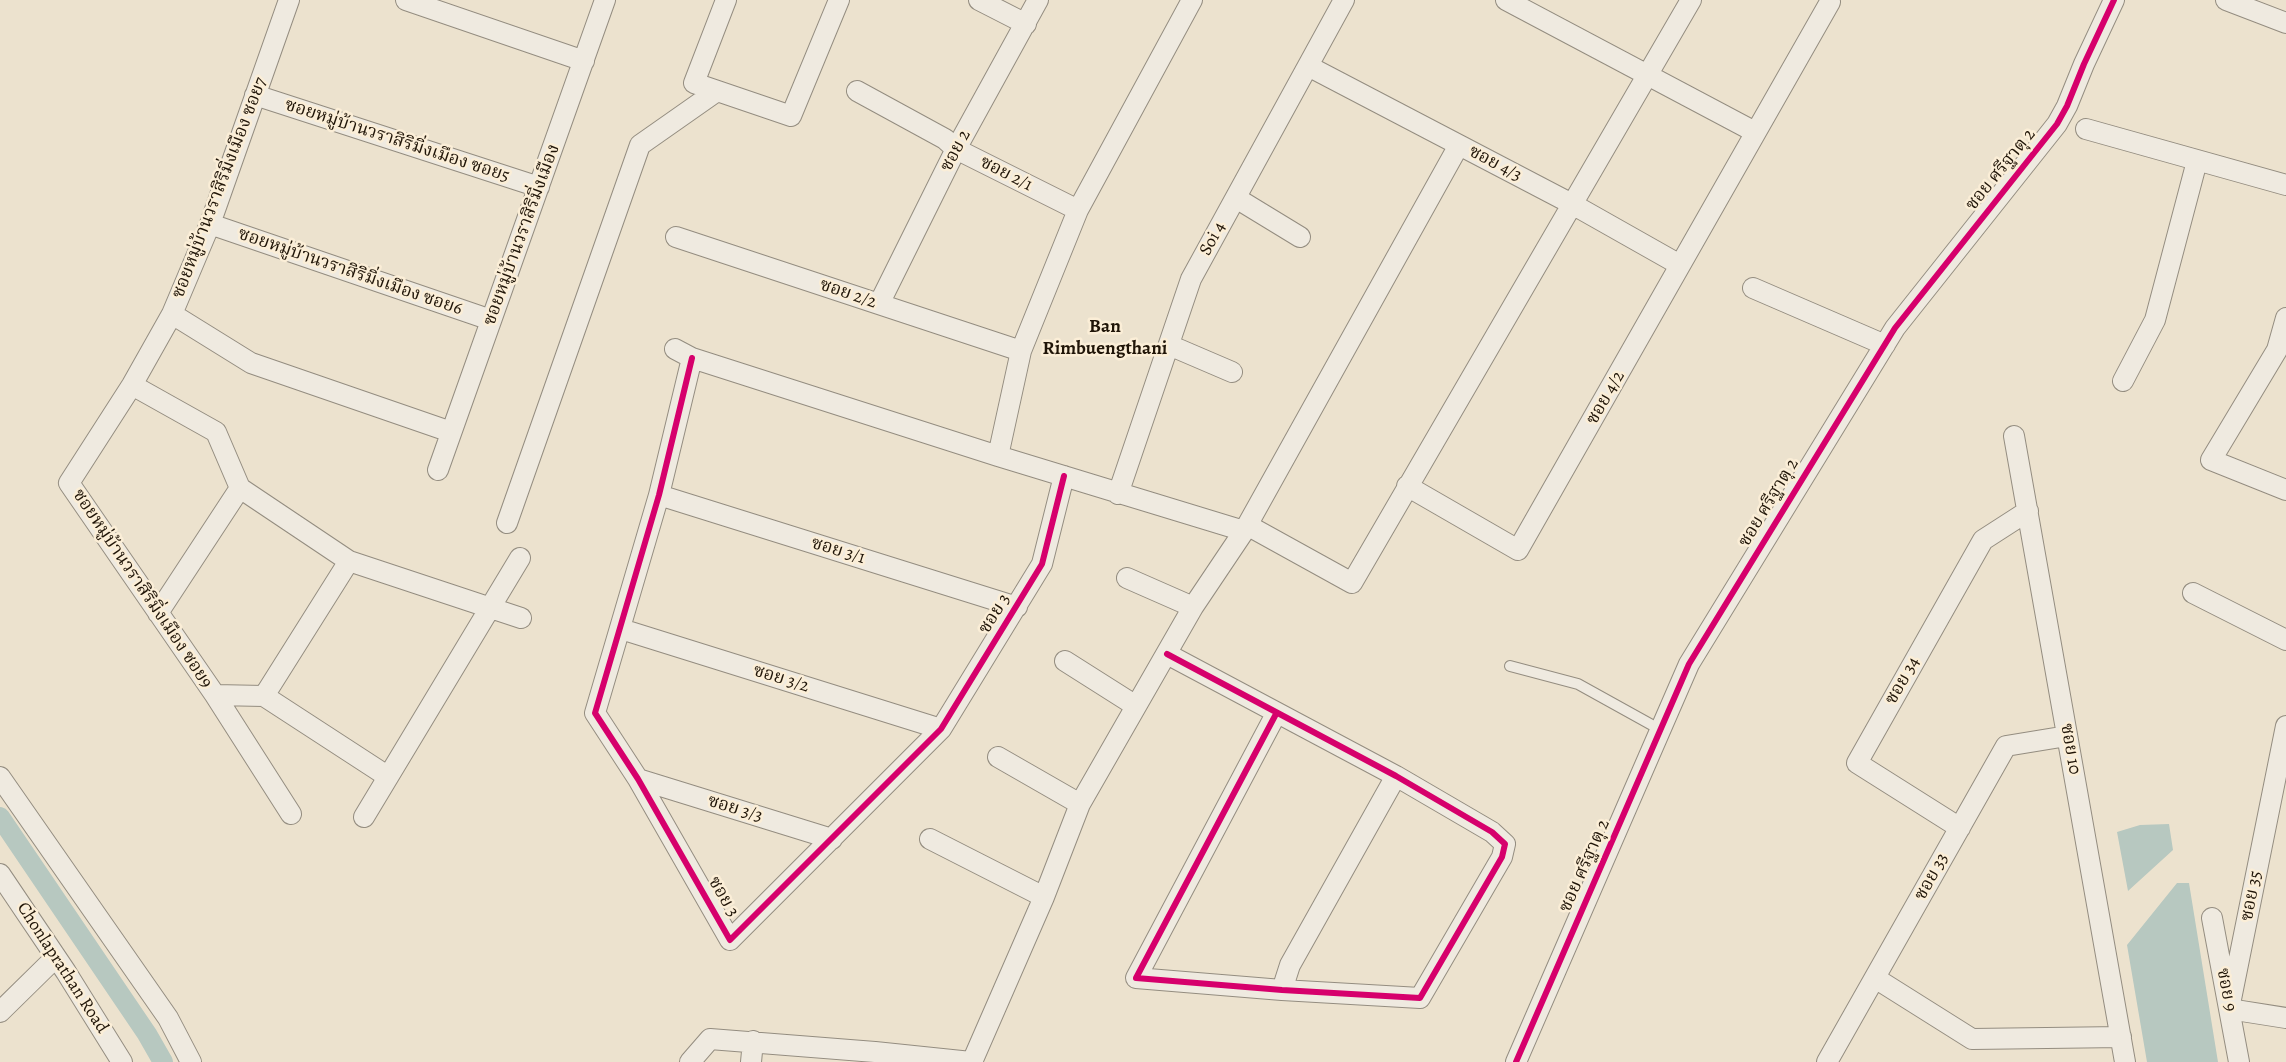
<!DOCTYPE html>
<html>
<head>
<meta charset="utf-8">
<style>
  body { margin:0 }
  canvas { display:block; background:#ece2ce }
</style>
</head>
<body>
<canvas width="2286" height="1062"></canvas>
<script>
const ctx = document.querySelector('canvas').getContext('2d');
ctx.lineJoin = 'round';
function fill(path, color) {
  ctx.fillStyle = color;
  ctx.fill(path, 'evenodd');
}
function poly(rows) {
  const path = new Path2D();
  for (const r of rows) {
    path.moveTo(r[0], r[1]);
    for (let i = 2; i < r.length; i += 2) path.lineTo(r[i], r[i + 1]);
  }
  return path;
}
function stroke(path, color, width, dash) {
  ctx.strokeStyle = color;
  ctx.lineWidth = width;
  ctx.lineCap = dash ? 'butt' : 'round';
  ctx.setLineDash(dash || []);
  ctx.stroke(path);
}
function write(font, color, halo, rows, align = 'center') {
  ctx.font = font + ' Alegreya,"Noto Serif Thai",serif';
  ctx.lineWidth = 5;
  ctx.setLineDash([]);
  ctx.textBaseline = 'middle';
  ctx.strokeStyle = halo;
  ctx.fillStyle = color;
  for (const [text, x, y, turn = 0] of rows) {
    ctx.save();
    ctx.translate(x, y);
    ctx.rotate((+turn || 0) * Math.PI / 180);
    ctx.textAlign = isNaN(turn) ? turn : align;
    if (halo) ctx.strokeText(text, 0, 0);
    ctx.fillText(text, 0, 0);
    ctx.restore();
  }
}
const water = poly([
  [2169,824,2173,850,2128,891,2117,832,2140,825],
  [2177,883,2189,883,2218,1062,2147,1062,2127,945]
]);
const canal = poly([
  [0,817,147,1034,163,1062]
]);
const service = poly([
  [1510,666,1578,684,1661,730]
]);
const minor = poly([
  [289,0,210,224,172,314,251,363,451,432],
  [406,0,584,61],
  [726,0,694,83,791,116,839,0],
  [979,0,1026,24],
  [1506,0,1755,132],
  [2226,0,2286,23],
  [1308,66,1572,204,1680,265],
  [857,91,945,139,956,149,1078,210],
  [255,95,539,187],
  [2086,129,2286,185],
  [1236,198,1300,237],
  [210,224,491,320],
  [676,237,1021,351],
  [1753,288,1885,345],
  [879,304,956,149,1038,0],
  [172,314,132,385,69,483,215,695,291,814],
  [2286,318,2277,350,2211,460,2286,490],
  [1169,345,1232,372],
  [675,349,692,358,998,456,1244,531],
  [692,358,659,495,595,713,638,779,730,940,941,729,1042,564,1064,476],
  [2123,381,2155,320,2197,161],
  [132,385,216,432,240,488,349,561,521,618],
  [2014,436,2125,1062],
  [998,456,1021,351,1078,210,1192,0],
  [438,470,605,0],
  [1407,486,1518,550,1830,2],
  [1118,494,1191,279,1344,0],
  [659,495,1017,607],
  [507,523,640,145,717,91],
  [1247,525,1352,583,1691,0],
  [1127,578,1193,607],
  [2193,593,2286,640],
  [158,613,240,488],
  [621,629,941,729],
  [1167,654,1396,776,1492,832,1505,844,1502,857,1420,998,1282,990,1136,978,1276,714],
  [1065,661,1136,706],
  [215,695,264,696,349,561],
  [264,696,387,776],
  [2286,726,2229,1009,2286,1018],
  [998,757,1080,804],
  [0,777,168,1018,191,1062],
  [638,779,832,839],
  [364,817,520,558],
  [1960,828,1857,763,1983,540,2028,511],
  [930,839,1044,897],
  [0,874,66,972,122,1062],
  [2212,918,2239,1062],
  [1875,978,1972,1039,2121,1037],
  [1282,990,1290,965,1396,776],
  [0,1012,56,957],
  [690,1062,710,1039,875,1052,971,1062],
  [751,1062,753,1041],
  [972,1062,1044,897,1080,804,1193,607,1244,531,1459,145],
  [1516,1062,1689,664,1895,328,2057,124,2067,106,2084,64,2114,0],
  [1827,1062,2006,746,2067,736]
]);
const cycleway = poly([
  [692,358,659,495,595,713,638,779,730,940,941,729,1042,564,1064,476],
  [1167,654,1396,776,1492,832,1505,844,1502,857,1420,998,1282,990,1136,978,1276,714],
  [1516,1062,1689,664,1895,328,2057,124,2067,106,2084,64,2114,0]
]);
const streetNames = [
  ["ซอยหมู่บ้านวราสิริมิ่งเมือง ซอย5",397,141,18],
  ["ซอย 2",956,151,-62],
  ["ซอย 4/3",1495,164,28],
  ["ซอย ศรีฐาตุ 2",2001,170,-51],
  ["ซอย 2/1",1006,174,27],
  ["ซอยหมู่บ้านวราสิริมิ่งเมือง ซอย7",220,188,-69],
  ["ซอยหมู่บ้านวราสิริมิ่งเมือง",522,235,-70],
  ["Soi 4",1213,239,-61],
  ["ซอยหมู่บ้านวราสิริมิ่งเมือง ซอย6",350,272,19],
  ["ซอย 2/2",848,294,19],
  ["ซอย 4/2",1606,398,-60],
  ["ซอย ศรีฐาตุ 2",1769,503,-59],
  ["ซอย 3/1",838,551,17],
  ["ซอยหมู่บ้านวราสิริมิ่งเมือง ซอย9",142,589,56],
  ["ซอย 3",995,614,-58],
  ["ซอย 3/2",781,679,17],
  ["ซอย 34",1903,681,-60],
  ["ซอย 10",2070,749,80],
  ["ซอย 3/3",735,809,17],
  ["ซอย ศรีฐาตุ 2",1585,866,-66],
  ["ซอย 33",1932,877,-61],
  ["ซอย 35",2252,896,-79],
  ["ซอย 3",723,897,60],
  ["Chonlaprathan Road",62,968,57],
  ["ซอย 9",2226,990,79]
];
const neighbourhoodNames = [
  ["Ban",1105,327],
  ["Rimbuengthani",1105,349]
];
fill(water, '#b7c8c0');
stroke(canal, '#b7c8c0', 20);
stroke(service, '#948d80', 12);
stroke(minor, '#948d80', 22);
stroke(service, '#efeae0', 10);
stroke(minor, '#efeae0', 20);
stroke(cycleway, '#d6006c', 6);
write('18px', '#201508', '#fbeed7', streetNames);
write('bold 19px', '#201508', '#fbeed7', neighbourhoodNames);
</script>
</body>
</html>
